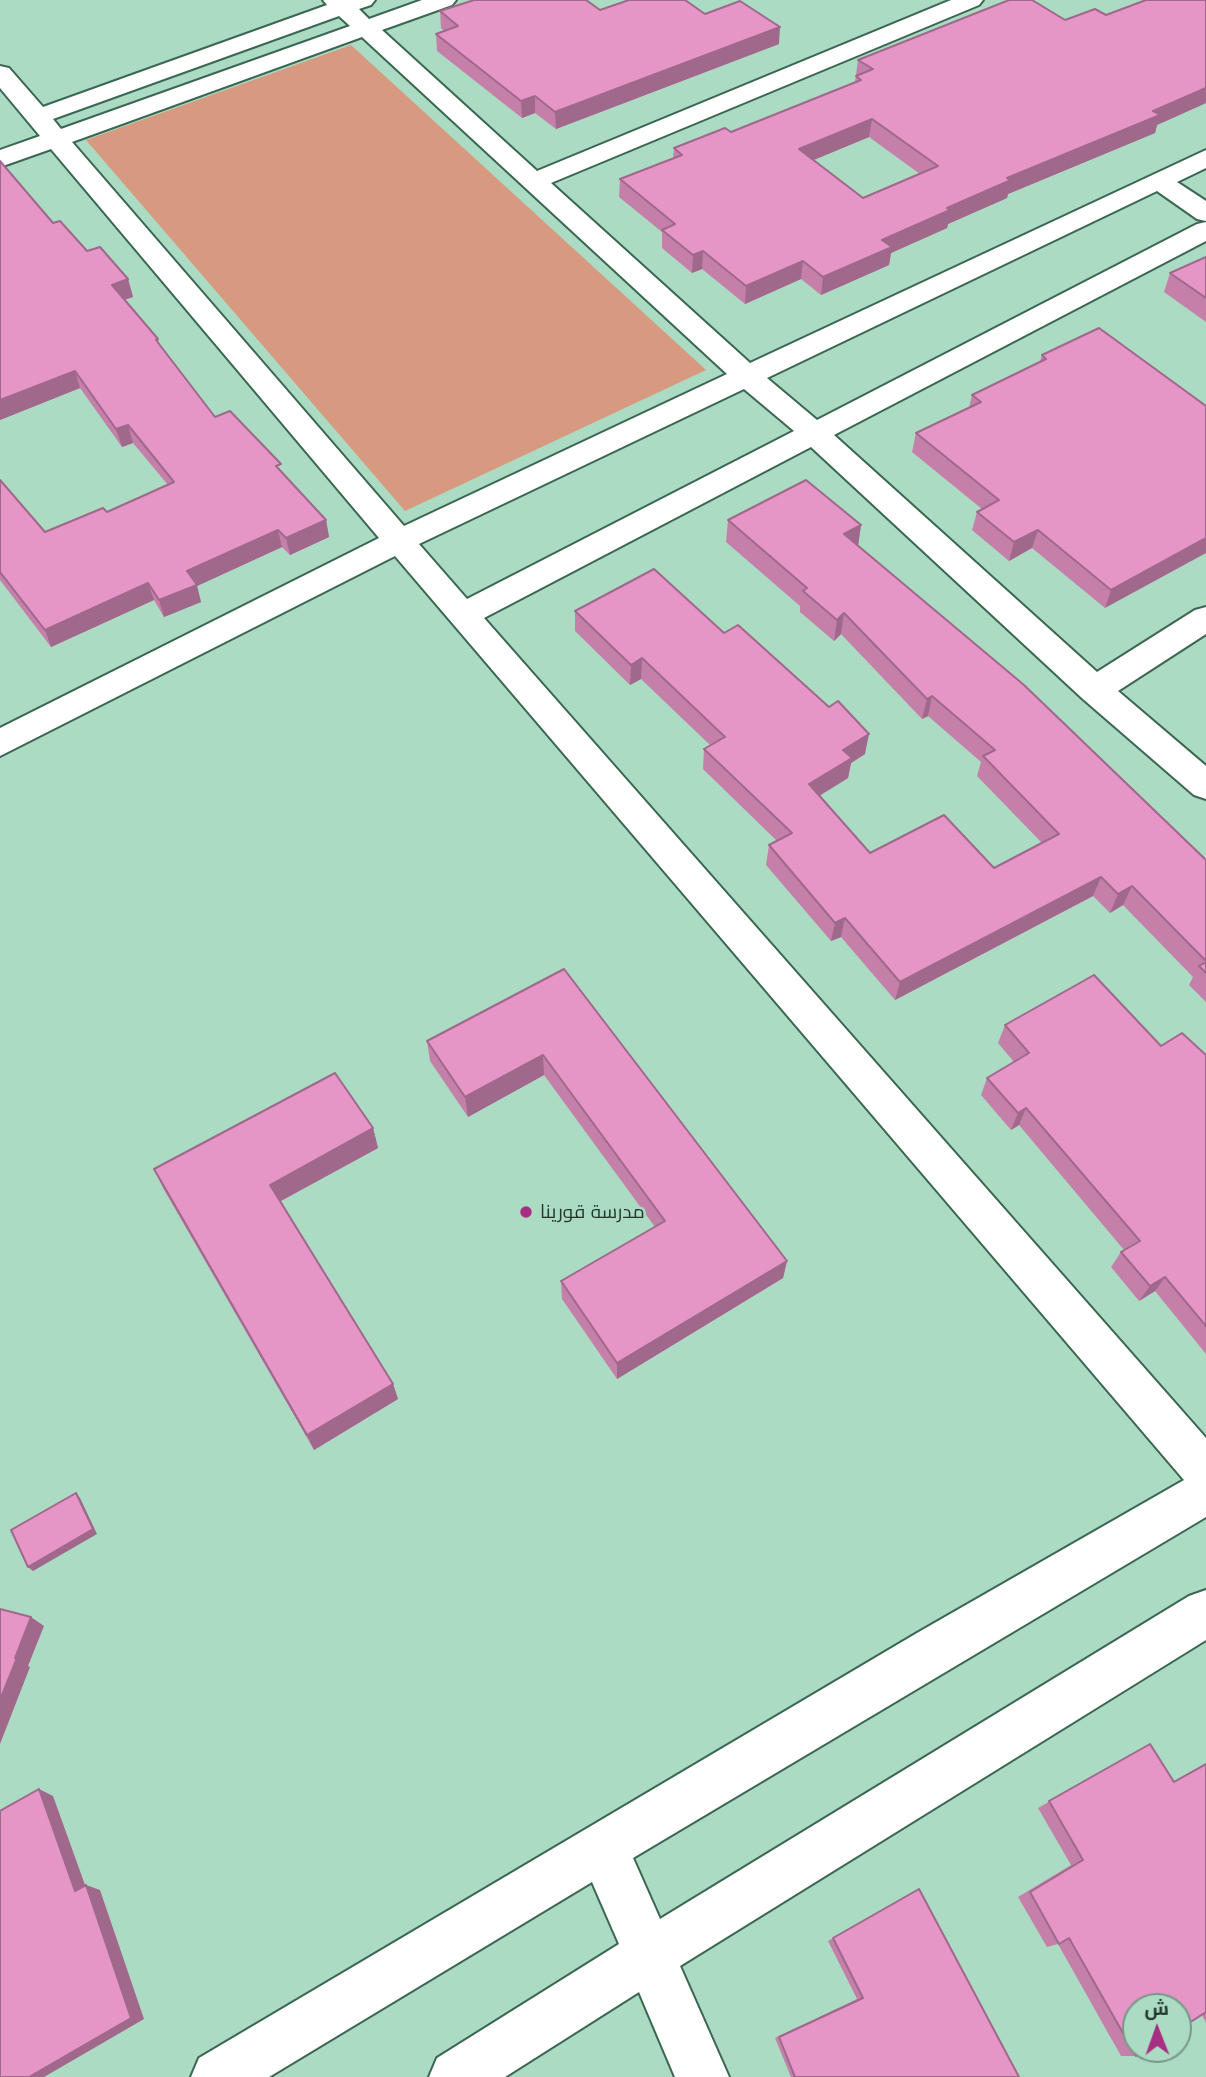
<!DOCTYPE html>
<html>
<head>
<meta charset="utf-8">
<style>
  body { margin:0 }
  #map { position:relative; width:1206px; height:2077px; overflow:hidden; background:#abdbc3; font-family:Inter,Cairo,sans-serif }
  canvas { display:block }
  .north { position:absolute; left:1122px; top:1993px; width:70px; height:70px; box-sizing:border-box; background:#abdbc3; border:2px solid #759987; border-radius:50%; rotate:359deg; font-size:19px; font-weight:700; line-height:28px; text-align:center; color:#23362d }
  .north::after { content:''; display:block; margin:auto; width:24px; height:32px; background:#a82e83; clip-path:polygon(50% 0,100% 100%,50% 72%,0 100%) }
</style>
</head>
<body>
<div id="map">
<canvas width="1206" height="2077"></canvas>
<div class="north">ش</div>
</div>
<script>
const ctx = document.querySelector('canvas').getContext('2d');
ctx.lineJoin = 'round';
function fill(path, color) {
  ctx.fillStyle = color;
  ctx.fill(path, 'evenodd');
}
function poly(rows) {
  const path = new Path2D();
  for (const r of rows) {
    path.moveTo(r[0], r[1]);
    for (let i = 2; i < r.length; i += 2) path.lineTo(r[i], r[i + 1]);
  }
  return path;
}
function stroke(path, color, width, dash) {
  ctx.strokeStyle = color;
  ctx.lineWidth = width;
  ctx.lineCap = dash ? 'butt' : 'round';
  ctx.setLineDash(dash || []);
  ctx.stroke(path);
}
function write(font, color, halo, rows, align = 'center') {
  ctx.font = font + ' Inter,Cairo,sans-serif';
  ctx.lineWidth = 5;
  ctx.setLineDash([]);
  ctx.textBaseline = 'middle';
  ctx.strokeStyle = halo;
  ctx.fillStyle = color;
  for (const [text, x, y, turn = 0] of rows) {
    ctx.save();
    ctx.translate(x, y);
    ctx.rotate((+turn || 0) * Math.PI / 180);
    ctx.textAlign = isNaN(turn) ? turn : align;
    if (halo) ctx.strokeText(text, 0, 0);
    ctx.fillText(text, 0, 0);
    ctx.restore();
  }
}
const green = poly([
  [351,45,706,370,405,511,86,140]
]);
const minor = poly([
  [323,0,375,0,371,5,359,9,369,19,422,0,456,0,452,5,382,30,537,171,951,0,983,0,979,5,551,183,750,363,1206,150,1206,168,1177,182,1206,201,1206,221,1197,219,1157,191,767,378,817,420,1197,224,1206,222,1206,241,834,435,1097,672,1195,610,1206,607,1206,634,1118,691,1206,766,1206,799,1194,795,1083,699,811,447,484,618,1206,1438,1206,1517,633,1858,660,1919,1189,1596,1206,1590,1206,1640,680,1966,729,2077,675,2077,639,1992,505,2077,429,2077,437,2058,619,1944,592,1882,269,2077,191,2077,199,2058,917,1633,1184,1480,395,556,0,756,0,728,379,538,51,149,0,167,0,150,40,136,0,88,0,66,9,68,43,107,327,5,323,0],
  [339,16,350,26,61,129,53,119,339,16],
  [362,37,727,374,404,526,72,142,362,37],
  [744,389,794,431,467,599,419,544,744,389]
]);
const wall = poly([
  [1206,0,1206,103,1157,125,1155,133,1008,194,1007,198,948,224,947,228,891,253,889,265,821,295,801,279,745,304,702,269,692,273,662,248,662,232,619,197,620,179,673,158,674,148,731,132,855,82,858,60,1065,20,1106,15],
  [869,137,920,174,863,198,813,160],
  [600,10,705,14,779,44,556,129,535,113,522,118,437,51,436,34,444,31,441,28,440,11],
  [53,223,87,251,128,279,133,297,124,300,158,339,160,346,215,417,282,473,326,520,329,537,290,555,282,547,197,586,201,602,164,617,154,600,51,647,0,580,0,480,45,532,107,512,168,485,133,443,122,447,80,388,0,420],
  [1206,257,1206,322,1164,292,1170,273],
  [1042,355,1206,406,1105,608,1032,548,1009,561,972,530,977,512,982,509,912,452,916,433,969,408,972,395,1040,361],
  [728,520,861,525,858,546,1206,860,1206,1002,1189,985,1193,977,1123,905,1110,913,1093,896,895,1000,841,937,831,941,766,865,769,845,777,841,703,769,704,749,711,746,641,679,630,685,575,631,575,611,724,633,865,754,851,763,848,778,819,796,870,853,994,868,1042,843,977,776,981,762,928,716,922,719,841,634,834,641,800,612,800,606,726,542],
  [564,969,787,1261,783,1278,617,1379,562,1299,561,1281,655,1227,544,1075,468,1117,430,1061,427,1041],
  [1005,1025,1161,1046,1206,1055,1206,1354,1155,1291,1139,1301,1111,1267,1121,1252,1124,1250,1019,1125,1011,1130,981,1095,987,1078,1014,1062,998,1043],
  [373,1128,378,1148,281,1201,393,1384,398,1399,314,1450,163,1188,154,1169],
  [1150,1744,1174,1781,1206,1763,1206,2023,1202,2015,1136,2056,1121,2056,1058,1944,1047,1947,1018,1897,1071,1865,1038,1808],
  [919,1889,1019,2077,791,2077,775,2038,857,1999,828,1941]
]);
const shadedWall = poly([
  [780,27,779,44,556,129,555,112],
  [1206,88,1206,103,1157,125,1155,133,1008,194,1007,198,948,224,947,228,891,253,889,265,821,295,823,277,882,240,1007,178],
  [535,96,535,113,522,118,521,101],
  [872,119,869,137,797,167,799,149],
  [703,251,702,269,692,273,693,255],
  [803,261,801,279,745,304,746,286],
  [128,279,133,297,117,302,112,285],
  [75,371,80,388,0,420,0,400],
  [128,425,133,443,122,447,116,429],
  [326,520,329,537,290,555,286,538],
  [861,525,858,546,844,534],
  [278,530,282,547,197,586,201,602,164,617,159,600,187,571],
  [1038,530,1032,548,1009,561,1014,542],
  [1206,538,1206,553,1105,608,1111,590],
  [148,583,154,600,51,647,45,630],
  [844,613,841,634,834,641,837,620],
  [642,658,641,679,630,685,631,665],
  [932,696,928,716,922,719,927,699],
  [869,734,865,754,851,763,848,778,806,804,809,784,843,750],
  [1101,877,1093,896,895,1000,900,982],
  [1132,886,1123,905,1110,913,1118,894],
  [845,918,841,937,831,941,835,923],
  [543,1055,544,1075,468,1117,465,1097],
  [1026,1108,1019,1125,1011,1130,1018,1113],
  [373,1128,378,1148,277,1203,270,1185],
  [787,1261,783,1278,617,1379,617,1363],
  [1165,1277,1155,1291,1139,1301,1150,1286],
  [393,1384,398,1399,314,1450,307,1435],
  [76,1493,80,1498,97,1534,33,1571,28,1567],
  [31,1617,44,1626,28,1666,30,1667,0,1744,0,1700,15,1658],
  [39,1789,53,1796,89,1896,75,1891],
  [86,1885,100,1890,144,2019,44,2077,29,2077]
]);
const building = poly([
  [474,0,586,0,600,10,629,0,685,0,705,14,740,1,780,27,555,112,535,96,521,101,436,34,458,26,440,11,474,0],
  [1009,0,1032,0,1065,20,1095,9,1106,15,1146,0,1206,0,1206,88,1153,111,1160,115,1007,178,1011,180,947,208,950,210,882,240,892,247,823,277,803,261,746,286,703,251,693,255,662,230,675,224,620,179,682,155,674,148,725,128,731,132,861,80,856,76,873,69,858,60,1009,0],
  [872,119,938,166,863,198,799,149,872,119],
  [0,161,53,223,60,221,87,251,100,247,128,279,112,285,158,339,156,340,215,417,230,411,281,464,276,466,326,520,286,538,278,530,187,571,197,585,159,600,148,583,45,630,0,572,0,480,45,532,103,508,107,512,174,482,128,425,116,429,75,371,0,400,0,161],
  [1206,257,1206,298,1170,273,1206,257],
  [1099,328,1206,406,1206,538,1111,590,1038,530,1014,542,977,512,999,500,916,433,981,402,972,395,1046,359,1042,355,1099,328],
  [806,480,861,525,844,534,1024,685,1206,860,1206,961,1132,886,1118,894,1101,877,900,982,845,918,835,923,769,845,792,833,704,749,725,737,642,658,631,665,575,611,654,569,724,633,738,625,829,707,838,701,869,734,843,750,852,758,809,784,870,853,944,815,994,868,1059,834,983,756,995,750,932,696,927,699,844,613,837,620,803,591,807,588,728,520,806,480],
  [1206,962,1206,973,1199,966,1206,962],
  [564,969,787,1261,617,1363,561,1281,665,1221,543,1055,465,1097,427,1041,564,969],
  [1094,975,1161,1046,1182,1033,1206,1055,1206,1326,1165,1277,1150,1286,1121,1252,1140,1241,1026,1108,1018,1113,987,1078,1029,1053,1005,1025,1094,975],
  [335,1073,373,1128,270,1185,393,1384,307,1435,154,1169,335,1073],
  [76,1493,93,1529,28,1567,11,1530,76,1493],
  [0,1609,31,1617,15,1658,17,1658,0,1700,0,1609],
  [1150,1744,1174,1782,1206,1764,1206,2012,1178,2030,1178,2007,1136,2007,1136,2049,1147,2049,1136,2056,1069,1938,1059,1944,1030,1892,1083,1860,1049,1801,1150,1744],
  [39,1789,75,1891,86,1885,131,2018,29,2077,0,2077,0,1811,39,1789],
  [919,1889,1019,2077,795,2077,779,2037,863,1998,833,1938,919,1889]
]);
const markers = [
  [526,1212,7,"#a82e83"]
];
const poiNames = [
  ["مدرسة قورينا",540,1212]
];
fill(green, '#d79980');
stroke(minor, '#3b6752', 4);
fill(minor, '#fff');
fill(wall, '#c580aa');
fill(shadedWall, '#a0688b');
fill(building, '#e595c6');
stroke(building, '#a0688b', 2);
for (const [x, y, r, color] of markers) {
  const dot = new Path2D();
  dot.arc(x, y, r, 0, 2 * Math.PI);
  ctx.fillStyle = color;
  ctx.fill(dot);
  stroke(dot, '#abdbc3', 2.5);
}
write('19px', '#23362d', '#abdbc3', poiNames, 'left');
</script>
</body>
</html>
